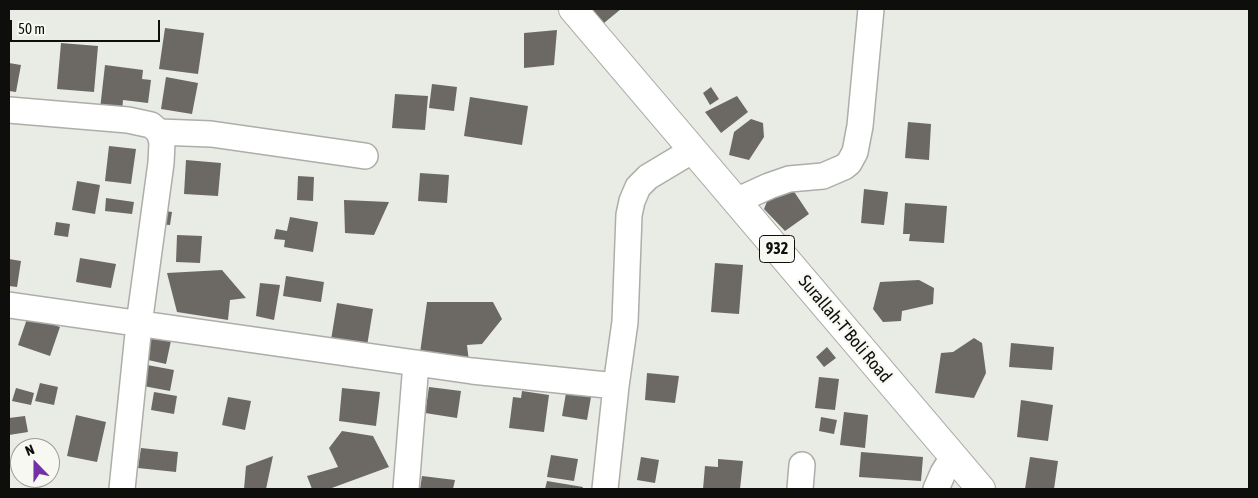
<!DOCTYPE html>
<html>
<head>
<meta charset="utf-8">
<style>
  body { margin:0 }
  #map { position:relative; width:1258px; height:498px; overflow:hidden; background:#e9ebe5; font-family:"Asap Condensed",sans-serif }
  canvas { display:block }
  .frame { position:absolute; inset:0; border:10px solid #0e0e0d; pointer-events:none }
  .north { position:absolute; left:10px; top:438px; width:50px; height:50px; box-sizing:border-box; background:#f7f8f2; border:1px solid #9a9a96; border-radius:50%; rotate:338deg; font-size:14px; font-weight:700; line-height:20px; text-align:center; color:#0e0e0d }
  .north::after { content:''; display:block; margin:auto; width:18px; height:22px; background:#7231a6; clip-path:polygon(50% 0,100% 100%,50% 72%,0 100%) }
  .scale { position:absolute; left:10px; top:20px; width:150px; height:22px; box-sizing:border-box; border:2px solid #0e0e0d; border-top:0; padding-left:6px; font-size:15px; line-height:18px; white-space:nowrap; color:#0e0e0d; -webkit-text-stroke:4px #f7f8f2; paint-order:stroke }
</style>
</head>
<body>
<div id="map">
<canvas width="1258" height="498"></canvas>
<div class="frame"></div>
<div class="north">N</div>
<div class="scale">50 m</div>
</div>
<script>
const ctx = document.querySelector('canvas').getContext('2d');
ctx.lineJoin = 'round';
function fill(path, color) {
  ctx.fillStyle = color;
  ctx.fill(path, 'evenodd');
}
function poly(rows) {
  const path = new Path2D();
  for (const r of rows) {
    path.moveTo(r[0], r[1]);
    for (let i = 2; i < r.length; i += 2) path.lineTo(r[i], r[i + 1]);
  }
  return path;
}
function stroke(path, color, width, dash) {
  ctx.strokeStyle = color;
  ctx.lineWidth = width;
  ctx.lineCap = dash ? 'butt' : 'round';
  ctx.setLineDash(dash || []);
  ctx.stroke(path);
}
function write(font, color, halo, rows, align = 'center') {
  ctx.font = font + ' "Asap Condensed",sans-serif';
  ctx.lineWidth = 4.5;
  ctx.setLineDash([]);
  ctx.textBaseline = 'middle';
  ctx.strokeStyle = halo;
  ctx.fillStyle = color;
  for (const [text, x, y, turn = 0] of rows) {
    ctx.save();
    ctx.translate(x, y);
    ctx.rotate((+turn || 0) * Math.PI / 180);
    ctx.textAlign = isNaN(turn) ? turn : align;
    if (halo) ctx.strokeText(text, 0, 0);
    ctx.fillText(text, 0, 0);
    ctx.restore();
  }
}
const building = poly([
  [589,9,621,9,604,23],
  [165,28,204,33,198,74,159,69],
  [557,30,554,65,524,68,524,33],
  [61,43,98,46,94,92,57,89],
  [9,63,21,65,16,92,9,91],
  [105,65,143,70,142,79,151,80,148,103,123,100,122,112,100,109],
  [166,77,198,83,192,114,161,109],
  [432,84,457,87,454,111,429,108],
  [711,87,719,99,710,105,703,93],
  [395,94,428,96,425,130,392,128],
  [737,96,748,112,721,133,705,112],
  [470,97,528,106,522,145,464,136],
  [751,119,763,123,764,137,749,160,729,155,734,132],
  [908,122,931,124,929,160,905,158],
  [109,146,136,149,131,184,105,181],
  [186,160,221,163,218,196,184,194],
  [420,173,449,175,447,203,418,201],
  [298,176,314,177,313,201,297,200],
  [77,181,100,185,95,214,72,210],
  [864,189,888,192,884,225,861,223],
  [793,190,809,214,785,231,764,209,768,199],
  [106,198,134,202,132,214,105,211],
  [344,200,389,202,374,235,345,233],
  [905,203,947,206,944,243,909,241,910,234,903,234],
  [159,210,172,212,170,225,157,224],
  [290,217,318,222,313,252,284,247,285,240,274,239,276,229,287,231],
  [56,222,70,224,68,237,54,235],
  [177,235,202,236,200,263,176,262],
  [80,258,116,264,111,288,76,282],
  [9,259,21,261,17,287,9,286],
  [715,263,743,265,739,314,711,312],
  [222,270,246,298,230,300,228,320,177,312,167,273],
  [286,276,324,282,321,302,283,296],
  [919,280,934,288,933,304,902,311,901,321,883,322,873,309,880,282],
  [260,283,280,285,274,320,256,316],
  [427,302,493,302,502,319,482,344,467,345,469,362,420,353],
  [337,303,373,309,367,346,331,340],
  [28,316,60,327,50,356,18,345],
  [145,330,172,336,166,364,139,358],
  [974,338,982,343,986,373,974,398,935,393,941,353,953,352],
  [1011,343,1054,347,1052,370,1009,367],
  [827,347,836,358,824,367,816,357],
  [142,364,174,370,170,391,138,385],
  [647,373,679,376,675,403,645,400],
  [819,377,839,379,835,410,815,408],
  [40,383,58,387,54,405,35,401],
  [429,387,461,391,457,418,425,413],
  [16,388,34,393,31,405,12,401],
  [342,388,380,392,376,426,339,421],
  [522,391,549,395,544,432,509,428,513,397,521,398],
  [154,392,177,396,174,414,151,410],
  [566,393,591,397,587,420,562,416],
  [228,397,251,401,245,430,222,425],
  [1021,400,1053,405,1048,441,1017,437],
  [844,412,868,415,865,448,840,445],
  [76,415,106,422,97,462,67,456],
  [25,416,28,432,9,435,9,418],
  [821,417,837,420,834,434,819,431],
  [342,431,373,436,389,467,329,489,312,489,307,476,338,467,329,448],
  [141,448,178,452,176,472,138,468],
  [861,452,923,457,921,481,859,477],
  [551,455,578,459,574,481,547,477],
  [273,456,266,489,244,489,246,466],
  [641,457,659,460,655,483,637,480],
  [1030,457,1058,461,1054,489,1025,489],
  [718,459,743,461,740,489,703,489,705,466,718,467],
  [422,476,455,480,453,489,420,489],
  [547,481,583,487,582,489,545,489]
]);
const minor = poly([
  [9,110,128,120,151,125,159,132,162,142,161,163,139,324,122,489],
  [159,132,211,134,365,156],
  [736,201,769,186,789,179,823,176,844,167,849,163,855,152,860,126,871,9],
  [9,305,472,371,616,386,625,322,629,215,632,201,638,187,648,177,693,150],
  [406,489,416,363],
  [605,489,616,386],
  [800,489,802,465],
  [936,489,943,473,953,457]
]);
const major = poly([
  [573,9,981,489]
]);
const shields = [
  [777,249,35]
];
const shieldNames = [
  ["932",777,249]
];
const streetNames = [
  ["Surallah-T'Boli Road",845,329,50]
];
fill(building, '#6c6965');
stroke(minor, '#adaea9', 28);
stroke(major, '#adaea9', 30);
stroke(minor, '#fff', 25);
stroke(major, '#fff', 28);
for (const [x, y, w] of shields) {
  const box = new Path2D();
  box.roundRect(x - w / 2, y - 13.5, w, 27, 4);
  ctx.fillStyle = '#f7f8f2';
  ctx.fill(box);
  stroke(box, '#0e0e0d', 1);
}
write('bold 16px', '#0e0e0d', null, shieldNames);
write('18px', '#0e0e0d', '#f7f8f2', streetNames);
</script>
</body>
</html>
